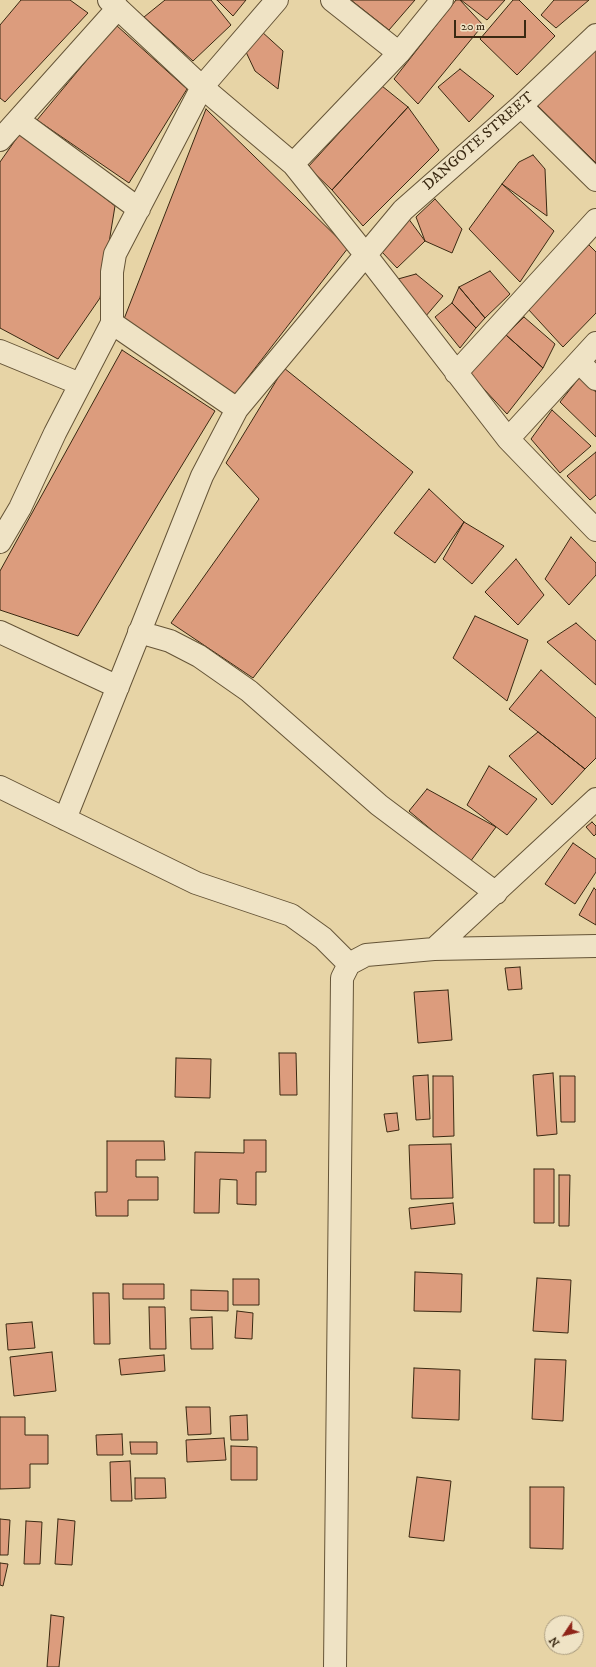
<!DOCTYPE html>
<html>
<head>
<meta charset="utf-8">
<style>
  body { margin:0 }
  #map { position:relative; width:596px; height:1667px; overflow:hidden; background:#e7d4a6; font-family:"IM FELL DW Pica",serif }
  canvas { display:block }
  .north { position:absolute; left:544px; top:1615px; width:40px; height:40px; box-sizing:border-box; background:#efe3c5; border:1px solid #a7997d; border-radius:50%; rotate:235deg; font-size:11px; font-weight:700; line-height:16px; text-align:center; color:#3a2912 }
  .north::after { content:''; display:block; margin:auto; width:14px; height:18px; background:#8f2418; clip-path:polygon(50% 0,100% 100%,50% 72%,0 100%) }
  .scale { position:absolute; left:454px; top:20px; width:72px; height:18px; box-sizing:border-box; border:2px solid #3a2912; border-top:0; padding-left:5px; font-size:12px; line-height:14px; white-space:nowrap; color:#3a2912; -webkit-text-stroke:3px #efe3c5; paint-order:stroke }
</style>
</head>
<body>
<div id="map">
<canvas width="596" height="1667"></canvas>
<div class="north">N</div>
<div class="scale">20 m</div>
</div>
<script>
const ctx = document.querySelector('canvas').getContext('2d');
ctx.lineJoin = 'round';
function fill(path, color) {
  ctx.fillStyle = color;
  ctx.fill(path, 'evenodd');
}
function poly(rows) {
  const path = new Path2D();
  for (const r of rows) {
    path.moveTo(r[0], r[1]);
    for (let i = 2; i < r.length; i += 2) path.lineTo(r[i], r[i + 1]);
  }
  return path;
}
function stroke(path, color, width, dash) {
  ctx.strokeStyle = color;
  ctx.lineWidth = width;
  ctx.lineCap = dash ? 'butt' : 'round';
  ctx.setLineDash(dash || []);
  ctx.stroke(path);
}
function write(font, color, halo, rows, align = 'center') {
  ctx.font = font + ' "IM FELL DW Pica",serif';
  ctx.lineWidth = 3;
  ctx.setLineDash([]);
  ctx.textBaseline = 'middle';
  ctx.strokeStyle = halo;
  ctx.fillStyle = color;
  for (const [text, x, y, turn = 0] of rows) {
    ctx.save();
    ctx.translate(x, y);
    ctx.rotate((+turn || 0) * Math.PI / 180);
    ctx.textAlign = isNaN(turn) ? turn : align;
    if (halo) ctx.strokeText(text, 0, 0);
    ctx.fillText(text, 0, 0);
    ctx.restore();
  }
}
const building = poly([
  [21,0,70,0,88,13,5,102,0,98,0,25,21,0],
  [165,0,211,0,231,25,193,61,144,17,165,0],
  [217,0,246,0,233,16,217,0],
  [351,0,415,0,389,30,351,0],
  [456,0,460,0,483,25,418,104,394,79,456,0],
  [461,0,505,0,487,20,461,0],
  [513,0,519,0,555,36,517,75,480,39,513,0],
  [554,0,589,0,556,28,541,15,554,0],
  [116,25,187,89,129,183,37,120,116,25],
  [261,31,283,51,278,89,255,71,246,52,261,31],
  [596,49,596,163,537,105,596,49],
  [460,69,494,96,469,122,438,87,460,69],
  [382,86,408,107,332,190,308,167,382,86],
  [408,107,439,150,363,226,332,190,408,107],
  [206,109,348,248,235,394,124,319,206,109],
  [21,132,115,206,100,298,58,359,0,328,0,162,21,132],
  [533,155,545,169,547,216,502,184,519,162,533,155],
  [502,184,554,231,520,282,469,229,502,184],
  [435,199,462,229,452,253,425,241,416,217,435,199],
  [405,214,425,241,397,268,382,252,405,214],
  [588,244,596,252,596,313,563,347,528,309,588,244],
  [490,271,510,294,485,318,459,287,490,271],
  [416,274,443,296,425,317,398,279,416,274],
  [459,287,485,318,476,328,452,303,459,287],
  [452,303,476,328,460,348,435,317,452,303],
  [524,317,555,344,543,368,506,335,524,317],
  [506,335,543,368,507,414,470,374,506,335],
  [122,350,215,411,78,636,0,610,0,571,122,350],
  [284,368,413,472,253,678,171,623,259,499,226,463,284,368],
  [579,378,596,392,596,437,560,402,579,378],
  [552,410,591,446,560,473,531,439,552,410],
  [596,452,596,495,590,500,567,476,596,452],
  [429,489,464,522,435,563,394,533,429,489],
  [464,522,504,546,472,584,443,559,464,522],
  [571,537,596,563,596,575,569,605,545,579,571,537],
  [516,559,544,595,518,625,485,592,516,559],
  [475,616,528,640,507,701,453,658,475,616],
  [576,623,596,641,596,685,547,642,576,623],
  [541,670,596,718,596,758,585,769,509,709,541,670],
  [538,732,585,769,552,805,509,756,538,732],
  [489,766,537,799,507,835,467,805,489,766],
  [427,789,496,827,470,862,409,811,427,789],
  [592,822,596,826,596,834,594,836,586,827,592,822],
  [573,843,596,859,596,872,575,904,545,884,573,843],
  [594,888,596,890,596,925,579,915,594,888],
  [520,967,522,989,508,990,505,968,520,967],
  [448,990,452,1040,418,1043,414,992,448,990],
  [279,1053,296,1053,297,1095,280,1095,279,1053],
  [176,1058,211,1059,210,1098,175,1097,176,1058],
  [553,1073,557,1134,537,1136,533,1075,553,1073],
  [428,1075,430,1119,416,1120,413,1076,428,1075],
  [433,1076,453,1076,454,1136,433,1137,433,1076],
  [560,1076,575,1076,575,1122,561,1122,560,1076],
  [397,1113,399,1130,387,1132,384,1114,397,1113],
  [244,1140,266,1140,266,1172,256,1172,256,1205,237,1204,237,1180,220,1179,219,1213,194,1213,195,1152,244,1153,244,1140],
  [107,1141,164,1141,165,1160,136,1160,136,1177,158,1177,158,1200,128,1200,128,1216,96,1216,95,1192,107,1192,107,1141],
  [451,1144,453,1198,411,1199,409,1145,451,1144],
  [534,1169,554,1169,554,1223,534,1223,534,1169],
  [559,1175,570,1175,569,1226,559,1226,559,1175],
  [453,1203,455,1224,411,1229,409,1208,453,1203],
  [415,1272,462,1274,461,1312,414,1311,415,1272],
  [537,1278,571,1280,568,1333,533,1331,537,1278],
  [233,1279,259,1279,259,1305,233,1305,233,1279],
  [123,1284,164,1284,164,1299,123,1299,123,1284],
  [191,1290,228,1291,228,1311,191,1310,191,1290],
  [93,1293,109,1293,110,1344,94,1344,93,1293],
  [149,1307,165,1307,166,1349,150,1349,149,1307],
  [237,1311,253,1313,252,1339,235,1338,237,1311],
  [212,1317,213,1349,191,1349,190,1318,212,1317],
  [32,1322,35,1348,8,1350,6,1324,32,1322],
  [52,1352,56,1391,14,1396,10,1357,52,1352],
  [164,1355,165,1371,121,1375,119,1359,164,1355],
  [535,1359,566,1360,563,1421,532,1419,535,1359],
  [414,1368,460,1370,459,1420,412,1418,414,1368],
  [186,1407,210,1407,211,1434,188,1435,186,1407],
  [247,1415,248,1440,231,1440,230,1416,247,1415],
  [0,1417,25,1417,25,1435,48,1435,48,1464,30,1464,30,1488,0,1489,0,1417],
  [122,1434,123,1455,97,1455,96,1435,122,1434],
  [224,1438,226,1460,187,1462,186,1440,224,1438],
  [130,1442,157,1442,157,1454,131,1454,130,1442],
  [231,1446,257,1447,257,1480,231,1480,231,1446],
  [130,1461,132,1501,111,1501,110,1462,130,1461],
  [417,1477,451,1481,444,1541,409,1537,417,1477],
  [135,1478,165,1478,166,1498,135,1499,135,1478],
  [530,1487,564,1487,563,1549,530,1548,530,1487],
  [0,1519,10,1520,8,1555,0,1555,0,1519],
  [58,1519,75,1521,72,1565,55,1564,58,1519],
  [26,1521,42,1522,40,1564,24,1564,26,1521],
  [0,1563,8,1564,3,1586,0,1585,0,1563],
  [51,1615,64,1617,59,1667,47,1667,51,1615]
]);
const street = poly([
  [109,0,202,87,293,164,365,254,508,439,596,530],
  [399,53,442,0],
  [521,106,596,180],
  [18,120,139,209],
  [0,140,118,8],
  [293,164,399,53,332,0],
  [112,323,112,272,115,254,202,87,277,0],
  [0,351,80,384],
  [579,362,596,379],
  [456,373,596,220],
  [508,439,596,343],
  [0,542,20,508,55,433,112,323,237,409],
  [0,632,118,687],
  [139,632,170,641,199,656,249,691,379,805,496,893],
  [0,787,196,883,291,915,323,938,349,964],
  [65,819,202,476,237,409,403,210,521,106,596,35],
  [434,949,596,799],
  [335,1667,342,978,349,964,366,955,434,949,596,946]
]);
const streetNames = [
  ["DANGOTE STREET",479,142,-41]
];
fill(building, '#dc9c7d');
stroke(building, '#3a2912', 1);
stroke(street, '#655437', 24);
stroke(street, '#efe3c5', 22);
write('15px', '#3a2912', '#efe3c5', streetNames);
</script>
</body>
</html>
